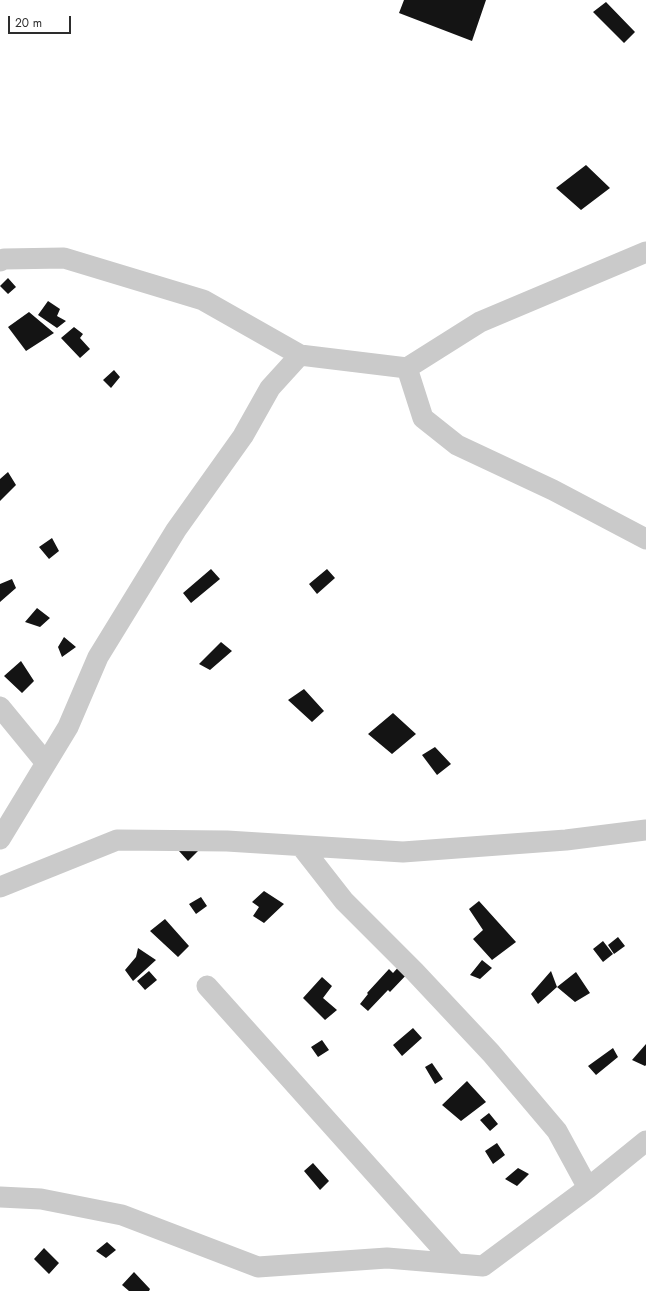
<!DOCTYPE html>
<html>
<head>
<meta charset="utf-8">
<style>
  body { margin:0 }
  #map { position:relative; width:646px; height:1291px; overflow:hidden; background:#fff; font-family:Jost,sans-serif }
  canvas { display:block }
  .scale { position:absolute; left:8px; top:16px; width:63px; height:18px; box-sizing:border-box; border:2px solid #2d2d2d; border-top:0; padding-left:5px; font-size:12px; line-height:14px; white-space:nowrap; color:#2d2d2d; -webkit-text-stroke:3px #fff; paint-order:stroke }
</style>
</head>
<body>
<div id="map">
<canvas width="646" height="1291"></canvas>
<div class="scale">20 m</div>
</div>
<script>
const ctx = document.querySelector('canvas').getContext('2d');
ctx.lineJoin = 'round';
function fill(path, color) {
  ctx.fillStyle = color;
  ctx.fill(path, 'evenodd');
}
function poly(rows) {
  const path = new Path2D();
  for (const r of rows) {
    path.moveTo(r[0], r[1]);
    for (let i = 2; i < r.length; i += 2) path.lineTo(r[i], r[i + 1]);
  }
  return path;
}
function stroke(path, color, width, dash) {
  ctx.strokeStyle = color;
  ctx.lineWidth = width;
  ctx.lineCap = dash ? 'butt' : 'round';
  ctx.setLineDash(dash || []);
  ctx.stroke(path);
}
const building = poly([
  [404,0,486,0,472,41,399,13],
  [606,2,635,32,624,43,593,12],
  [586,165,610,188,581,210,556,188],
  [8,278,16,287,8,294,0,286],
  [48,301,60,309,57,316,66,321,57,328,38,315],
  [29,312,54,333,26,351,8,327],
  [74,327,83,334,80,338,90,349,80,358,61,338],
  [114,370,120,377,111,388,103,380],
  [8,472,16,485,0,501,0,479],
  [52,538,59,551,49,559,39,547],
  [211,569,220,579,191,603,183,593],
  [327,569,335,578,317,594,309,584],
  [12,579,16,588,0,602,0,584],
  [37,608,50,618,40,627,25,622],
  [64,637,76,647,62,657,58,647],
  [221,642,232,651,210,670,199,664],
  [21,661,34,681,22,693,4,676],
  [304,689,324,711,312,722,288,700],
  [393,713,416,734,392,754,368,734],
  [435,747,451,764,437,775,422,755],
  [204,845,188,861,179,851],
  [264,891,284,904,264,923,253,916,259,907,252,902],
  [201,897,207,906,196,914,189,904],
  [479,901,516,942,492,960,473,939,483,930,469,909],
  [165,919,189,946,178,957,150,931],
  [618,937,625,946,614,954,608,945],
  [603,941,613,954,603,962,593,949],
  [138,948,156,960,133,981,125,970,136,957],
  [482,960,492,968,480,979,470,975],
  [402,963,410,971,390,992,388,990,368,1011,360,1004,368,994,367,993,389,969,393,973],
  [149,971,157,980,145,990,137,981],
  [551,971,557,987,538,1004,531,994],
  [576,972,590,993,575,1002,557,987],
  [322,977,332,986,323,998,337,1010,325,1020,303,998],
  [413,1028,422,1038,402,1056,393,1045],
  [322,1040,329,1050,318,1057,311,1047],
  [646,1044,646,1065,645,1066,632,1060],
  [613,1048,618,1057,596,1075,588,1066],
  [432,1063,443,1079,435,1084,425,1067],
  [467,1081,486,1102,461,1121,442,1105],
  [489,1113,498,1124,490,1131,480,1120],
  [497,1143,505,1155,493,1164,485,1151],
  [313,1163,329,1181,320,1190,304,1171],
  [518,1168,529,1174,517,1186,505,1179],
  [107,1242,116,1250,106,1258,96,1251],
  [44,1248,59,1263,49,1274,34,1259],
  [134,1272,150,1289,149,1291,129,1291,122,1285]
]);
const minor = poly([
  [0,261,4,259,64,258,203,300,300,355,407,368,480,322,646,252],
  [407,368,423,418,457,445,553,490,646,539],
  [0,707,46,763],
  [0,839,68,727,98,657,176,530,243,436,270,388,300,355],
  [301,846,344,901,415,972,491,1053,557,1131,588,1188],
  [0,887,117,840,227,841,403,852,566,840,646,830],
  [207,986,455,1263],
  [0,1197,41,1199,122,1215,258,1267,387,1258,483,1266,588,1188,646,1141]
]);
fill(building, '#141414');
stroke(minor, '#cacaca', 21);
</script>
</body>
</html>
